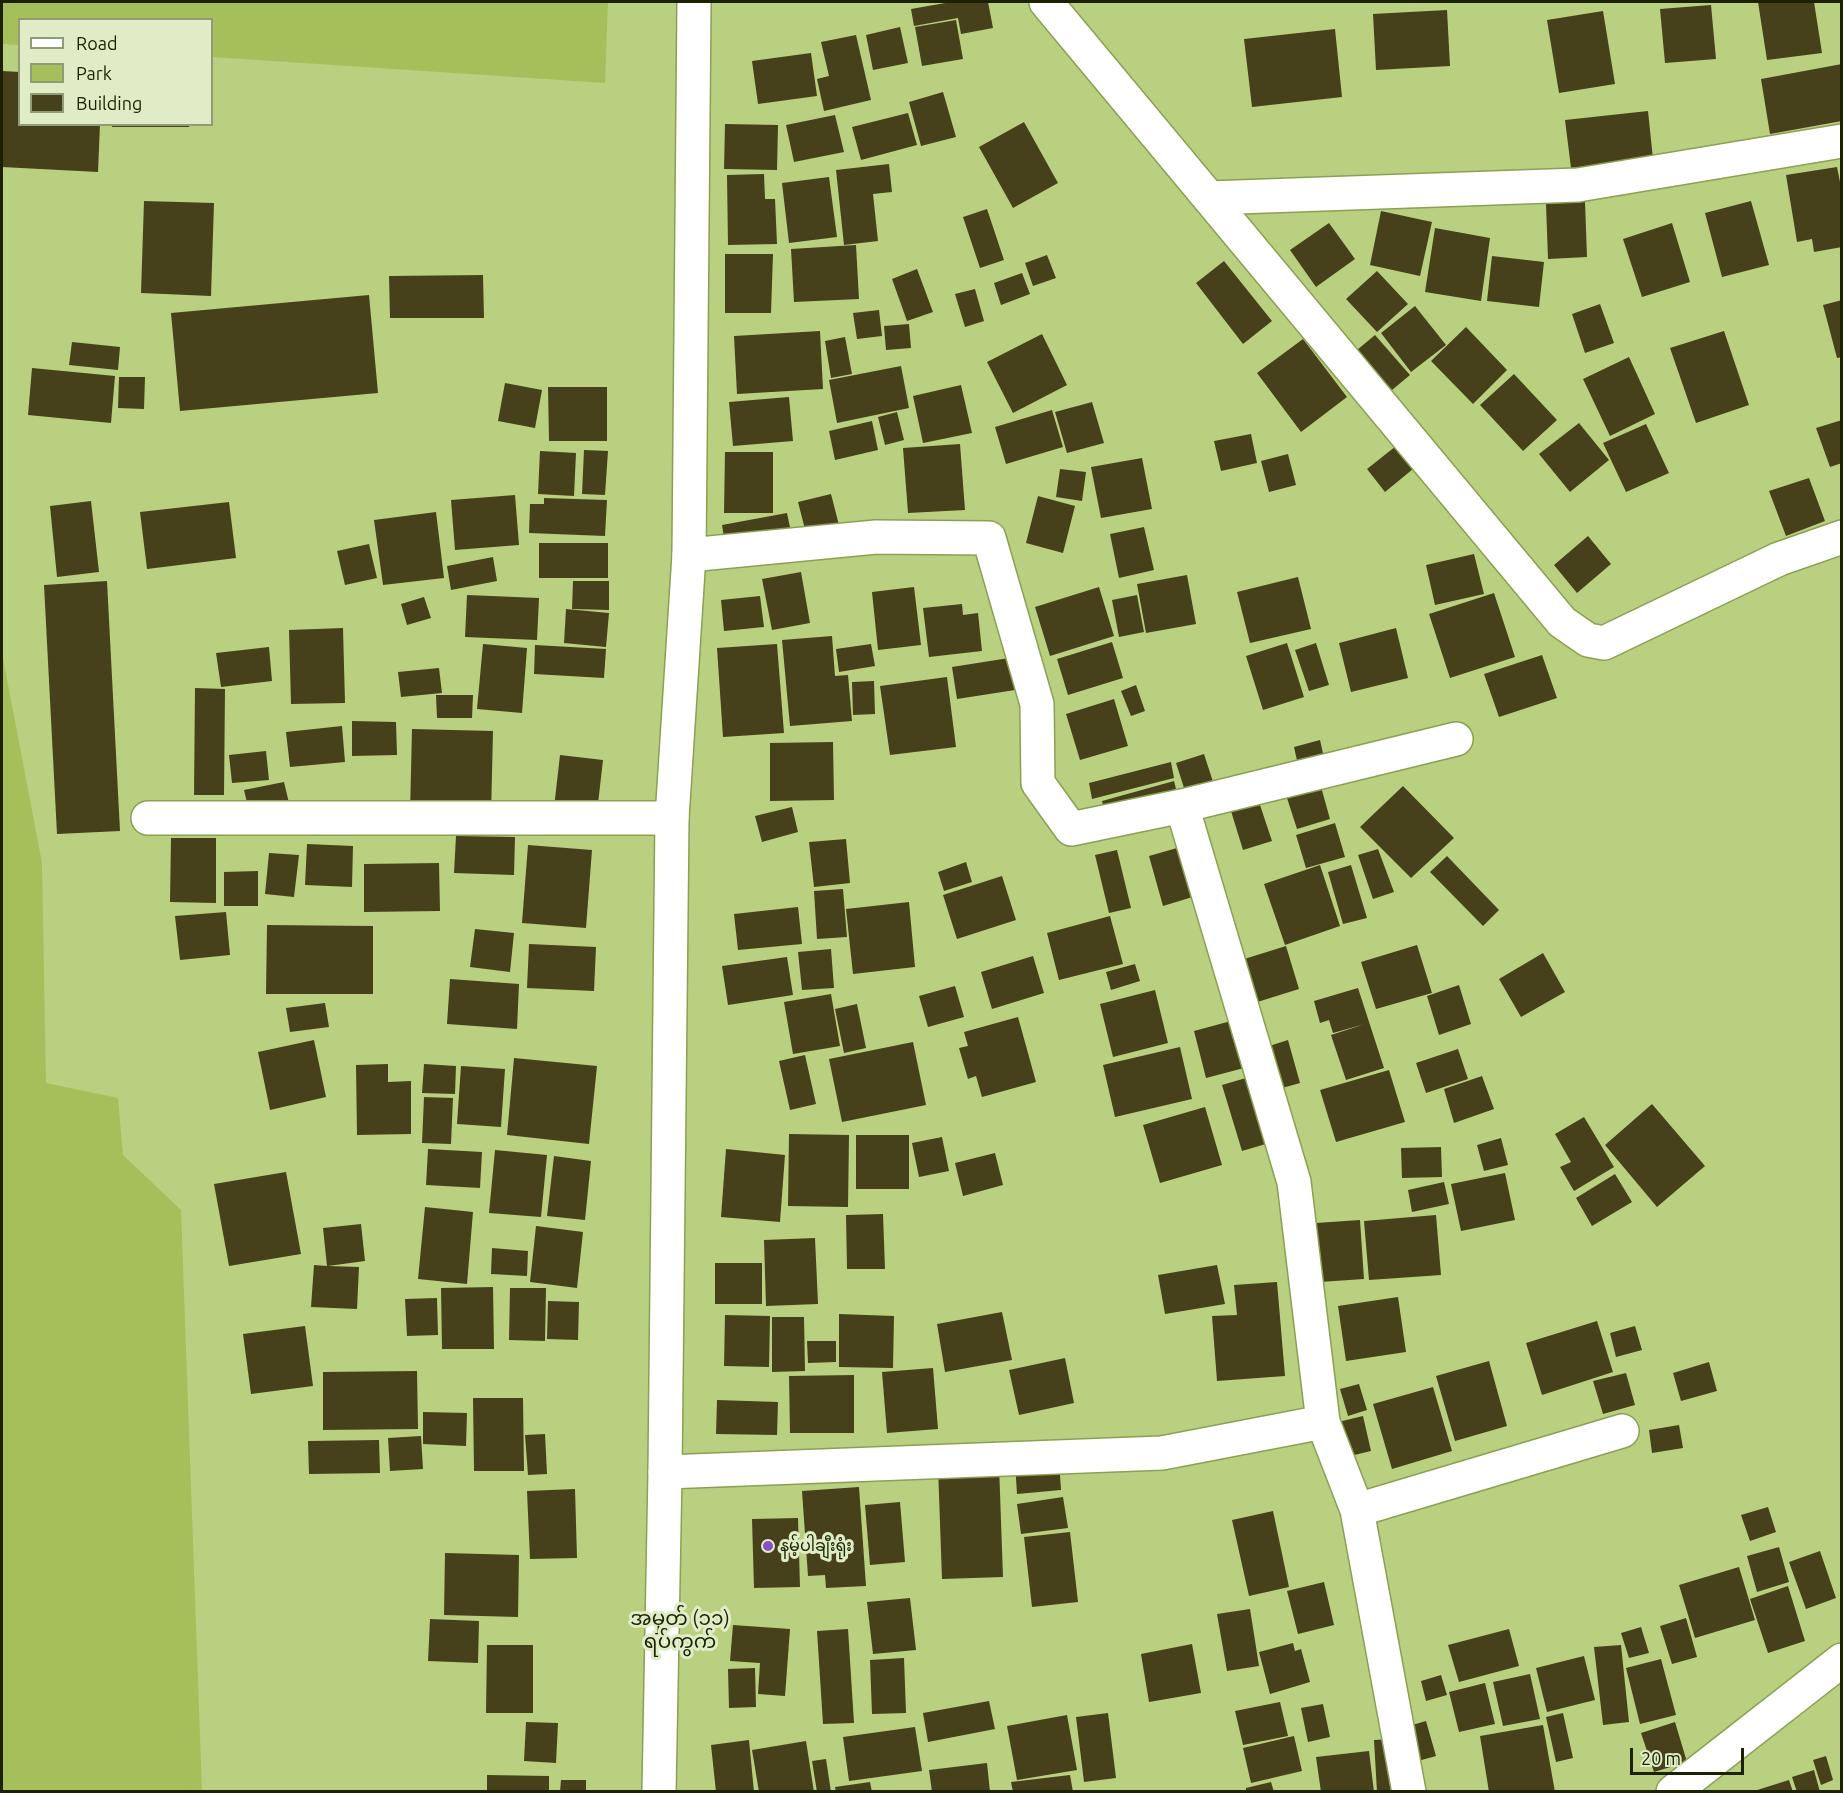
<!DOCTYPE html>
<html>
<head>
<meta charset="utf-8">
<style>
  body { margin:0 }
  #map { position:relative; width:1843px; height:1793px; overflow:hidden; background:#b9d081; font-family:Ubuntu,sans-serif }
  canvas { display:block }
  .frame { position:absolute; inset:0; border:3px solid #1a2202; pointer-events:none }
  .legend { position:absolute; left:18px; top:18px; width:195px; height:108px; box-sizing:border-box; background:#dfecc5; border:2px solid #909b77; margin:0; padding:8px 10px; list-style:none; font-size:18px; color:#1a2202 }
  .legend li { display:flex; align-items:center; gap:12px; height:30px }
  .legend b { width:30px; border:2px solid #909b77 }
  .scale { position:absolute; left:1630px; top:1748px; width:114px; height:27px; box-sizing:border-box; border:3px solid #1a2202; border-top:0; padding-left:8px; font-size:18px; line-height:21px; white-space:nowrap; color:#1a2202; -webkit-text-stroke:4px #dfecc5; paint-order:stroke }
</style>
</head>
<body>
<div id="map">
<canvas width="1843" height="1793"></canvas>
<div class="frame"></div>
<ul class="legend">
<li><b style="height:8px;background:#fff"></b>Road</li>
<li><b style="height:16px;background:#a5c05b"></b>Park</li>
<li><b style="height:16px;background:#46411a"></b>Building</li>
</ul>
<div class="scale">20 m</div>
</div>
<script>
const ctx = document.querySelector('canvas').getContext('2d');
ctx.lineJoin = 'round';
function fill(path, color) {
  ctx.fillStyle = color;
  ctx.fill(path, 'evenodd');
}
function poly(rows) {
  const path = new Path2D();
  for (const r of rows) {
    path.moveTo(r[0], r[1]);
    for (let i = 2; i < r.length; i += 2) path.lineTo(r[i], r[i + 1]);
  }
  return path;
}
function stroke(path, color, width, dash) {
  ctx.strokeStyle = color;
  ctx.lineWidth = width;
  ctx.lineCap = dash ? 'butt' : 'round';
  ctx.setLineDash(dash || []);
  ctx.stroke(path);
}
function write(font, color, halo, rows, align = 'center') {
  ctx.font = font + ' Ubuntu,"Noto Sans Myanmar",sans-serif';
  ctx.lineWidth = 6;
  ctx.setLineDash([]);
  ctx.textBaseline = 'middle';
  ctx.strokeStyle = halo;
  ctx.fillStyle = color;
  for (const [text, x, y, turn = 0] of rows) {
    ctx.save();
    ctx.translate(x, y);
    ctx.rotate((+turn || 0) * Math.PI / 180);
    ctx.textAlign = isNaN(turn) ? turn : align;
    if (halo) ctx.strokeText(text, 0, 0);
    ctx.fillText(text, 0, 0);
    ctx.restore();
  }
}
const green = poly([
  [2,2,608,2,605,83,212,57,212,20,20,20,19,45,2,44],
  [2,653,42,863,46,1083,118,1098,123,1155,181,1210,202,1791,2,1791]
]);
const building = poly([
  [951,2,988,2,993,28,961,34,958,18,914,26,911,9],
  [1758,2,1814,2,1822,53,1767,60],
  [1711,5,1716,59,1665,63,1660,9],
  [1447,10,1450,66,1376,70,1373,14],
  [1603,11,1615,84,1559,93,1547,20],
  [956,20,963,59,922,66,915,27],
  [900,27,908,63,873,70,866,35],
  [1335,29,1342,97,1252,107,1244,39],
  [856,35,871,100,824,111,817,79,829,76,821,42],
  [811,53,817,96,758,104,752,61],
  [1842,64,1842,121,1770,134,1761,79],
  [2,71,20,72,20,124,100,124,98,172,2,167],
  [943,92,956,137,921,146,909,102],
  [1648,111,1653,159,1571,168,1565,120],
  [908,113,917,145,861,160,852,127],
  [835,115,844,152,794,162,786,125],
  [1024,122,1058,183,1013,208,979,147],
  [112,124,189,124,189,127,112,127],
  [725,124,778,125,777,170,724,169],
  [889,164,892,192,873,194,878,241,844,245,836,170],
  [1837,167,1842,192,1842,247,1814,252,1812,239,1797,242,1786,175],
  [764,174,765,199,775,199,777,244,728,245,727,175],
  [829,177,837,237,789,243,782,183],
  [144,201,214,203,211,296,141,293],
  [1751,201,1769,265,1722,277,1705,213],
  [1585,202,1587,257,1548,259,1546,204],
  [987,209,1004,260,980,268,963,217],
  [1381,211,1432,222,1420,276,1370,265],
  [1329,223,1355,259,1316,287,1290,250],
  [1672,223,1690,282,1642,297,1623,239],
  [1435,228,1490,238,1481,301,1425,292],
  [856,245,859,299,794,302,791,249],
  [725,254,773,254,771,313,725,313],
  [1047,255,1056,278,1033,286,1025,263],
  [1492,256,1544,262,1539,307,1487,301],
  [1224,261,1272,321,1243,344,1196,283],
  [917,269,933,312,907,321,892,279],
  [1377,271,1408,304,1377,332,1346,299],
  [1022,273,1030,294,1001,305,994,283],
  [483,275,484,318,390,318,389,276],
  [975,289,984,321,965,327,955,294],
  [369,295,378,393,180,411,171,313],
  [1842,300,1842,357,1837,358,1823,305],
  [1600,304,1614,343,1585,353,1572,314],
  [1415,306,1446,345,1411,372,1381,333],
  [879,310,882,336,857,339,853,313],
  [909,324,911,348,886,350,884,326],
  [1466,327,1507,370,1473,404,1431,361],
  [820,331,823,389,737,394,734,336],
  [1724,331,1749,405,1696,423,1670,348],
  [1042,334,1067,385,1013,413,987,362],
  [1375,335,1410,375,1392,390,1357,350],
  [845,337,852,374,831,378,825,341],
  [1303,339,1347,397,1301,432,1257,373],
  [72,342,120,347,118,370,69,365],
  [1629,357,1655,414,1610,436,1583,379],
  [901,366,909,408,837,423,829,380],
  [32,368,115,376,111,423,28,415],
  [1514,374,1557,420,1523,451,1480,405],
  [119,377,145,377,144,409,118,408],
  [505,383,542,390,535,428,498,421],
  [961,385,972,433,923,443,913,396],
  [548,387,607,387,607,441,549,441],
  [789,397,793,441,733,446,729,402],
  [1092,402,1104,443,1067,453,1055,412],
  [1052,410,1063,447,1006,464,995,427],
  [897,412,904,440,885,445,878,417],
  [1842,420,1842,463,1830,467,1816,428],
  [872,421,878,450,835,460,829,431],
  [1579,423,1609,460,1570,492,1539,454],
  [1646,424,1669,473,1626,492,1603,443],
  [1251,434,1257,463,1221,471,1214,441],
  [960,444,965,510,908,513,903,448],
  [1396,446,1413,469,1385,492,1367,469],
  [584,450,608,451,605,495,582,494],
  [540,451,576,453,574,496,538,494],
  [725,452,773,452,773,513,724,513],
  [1288,454,1296,485,1269,492,1261,461],
  [1142,458,1152,509,1101,518,1091,467],
  [1060,469,1086,472,1082,501,1056,497],
  [1809,478,1825,521,1786,536,1769,491],
  [831,494,841,533,808,541,798,502],
  [515,495,519,545,455,550,451,500],
  [1038,496,1075,506,1063,553,1026,543],
  [544,498,607,500,605,536,529,533,530,504,544,504],
  [91,501,99,572,57,577,50,506],
  [229,502,236,558,147,569,140,512],
  [436,512,444,578,383,585,374,520],
  [787,513,792,537,726,549,722,525],
  [1144,527,1154,570,1119,578,1110,534],
  [1588,536,1611,564,1577,593,1554,565],
  [539,543,608,543,608,578,539,578],
  [369,544,377,578,345,585,337,551],
  [1474,554,1484,594,1435,605,1426,565],
  [493,557,497,581,451,590,447,566],
  [801,572,810,623,772,630,762,579],
  [1187,575,1196,624,1146,633,1137,584],
  [1298,577,1311,629,1250,643,1237,592],
  [107,581,120,831,57,834,44,585],
  [573,581,609,581,609,610,572,609],
  [914,587,921,645,878,650,872,592],
  [1099,587,1114,636,1050,656,1035,607],
  [1494,593,1515,657,1450,678,1429,614],
  [467,595,539,598,537,640,465,637],
  [1137,595,1144,632,1119,637,1112,600],
  [760,596,764,627,724,631,721,600],
  [424,597,431,618,407,625,401,604],
  [962,604,963,615,978,613,982,651,929,657,923,608],
  [566,609,609,613,606,647,564,643],
  [343,628,345,703,291,704,289,630],
  [1396,628,1408,678,1351,692,1339,643],
  [832,636,835,676,848,675,852,721,790,726,782,640],
  [1112,642,1123,678,1068,695,1057,659],
  [1287,643,1304,697,1263,710,1246,656],
  [1316,643,1329,685,1309,691,1295,650],
  [483,644,527,648,522,713,477,709],
  [777,644,784,733,723,737,717,648],
  [871,644,875,666,839,672,836,649],
  [535,645,606,649,604,678,534,674],
  [269,647,272,681,221,687,216,653],
  [1542,655,1557,698,1499,717,1484,674],
  [1009,658,1015,690,957,699,952,667],
  [439,668,442,693,401,697,398,672],
  [947,677,956,747,890,755,880,686],
  [874,681,875,714,853,715,852,682],
  [1136,685,1145,711,1131,716,1121,691],
  [195,688,225,689,224,795,194,795],
  [436,695,473,695,472,718,437,718],
  [1114,699,1128,746,1080,760,1066,714],
  [352,721,396,722,397,755,352,756],
  [342,726,345,762,290,767,286,732],
  [412,729,493,731,491,816,410,814],
  [1320,740,1324,758,1298,765,1294,747],
  [833,742,834,800,770,801,770,743],
  [266,751,269,780,232,783,229,755],
  [1204,754,1215,788,1187,797,1176,763],
  [560,755,603,760,595,830,552,825],
  [1171,762,1174,778,1092,799,1089,783],
  [1174,781,1179,801,1107,820,1102,801],
  [284,782,289,803,249,811,244,790],
  [1403,786,1454,838,1411,878,1360,827],
  [1321,787,1330,819,1297,829,1287,798],
  [1259,802,1272,841,1243,850,1231,811],
  [792,807,798,832,762,842,755,816],
  [1335,823,1345,857,1306,868,1296,835],
  [456,836,515,837,514,875,454,873],
  [171,838,216,838,216,903,170,902],
  [846,839,850,883,814,887,809,842],
  [307,844,353,846,352,887,305,885],
  [528,845,592,850,586,928,522,923],
  [1184,846,1199,895,1163,906,1149,856],
  [1378,849,1394,892,1373,899,1358,855],
  [1117,850,1131,908,1109,913,1095,855],
  [269,853,299,855,294,897,265,894],
  [1447,856,1499,910,1483,926,1430,872],
  [966,862,972,882,944,891,938,872],
  [439,863,440,911,364,912,364,864],
  [1320,865,1340,926,1285,945,1264,884],
  [1351,865,1367,918,1343,924,1328,872],
  [258,871,258,906,224,906,224,872],
  [1002,876,1016,920,957,939,943,895],
  [843,889,847,937,817,939,814,891],
  [909,902,915,967,853,974,846,909],
  [798,907,802,944,738,950,734,914],
  [226,912,230,955,180,960,175,916],
  [1110,916,1123,964,1059,980,1047,933],
  [267,925,373,926,373,994,266,994],
  [475,929,514,933,510,972,470,967],
  [529,944,596,947,594,991,527,988],
  [1417,945,1432,993,1376,1009,1361,962],
  [1286,946,1299,989,1251,1004,1238,961],
  [831,949,834,988,802,990,798,952],
  [1543,953,1565,992,1521,1017,1499,979],
  [1033,956,1044,993,992,1009,981,972],
  [787,957,793,995,728,1005,722,966],
  [1135,964,1140,981,1111,990,1106,972],
  [450,979,519,984,517,1029,447,1024],
  [1459,985,1471,1024,1439,1035,1427,996],
  [955,986,964,1017,928,1027,919,996],
  [1358,988,1384,1068,1346,1080,1331,1035,1365,1024,1333,1033,1329,1020,1320,1023,1314,1001],
  [1155,990,1168,1043,1113,1057,1100,1004],
  [831,994,840,1046,793,1054,784,1002],
  [325,1003,329,1027,290,1032,286,1008],
  [857,1004,866,1048,844,1053,835,1009],
  [1018,1017,1036,1082,982,1097,976,1076,968,1079,959,1048,968,1046,964,1032],
  [1231,1021,1244,1068,1206,1078,1194,1031],
  [314,1040,326,1097,270,1110,258,1052],
  [1288,1040,1300,1083,1275,1090,1263,1048],
  [913,1042,926,1105,842,1122,829,1059],
  [1180,1047,1192,1099,1115,1117,1103,1065],
  [1458,1049,1468,1079,1426,1093,1416,1063],
  [805,1055,816,1104,790,1110,779,1061],
  [514,1058,597,1066,589,1144,507,1135],
  [388,1064,388,1082,411,1081,411,1134,357,1135,356,1065],
  [424,1064,456,1066,455,1094,422,1093],
  [461,1066,505,1069,501,1127,457,1124],
  [1389,1070,1405,1122,1336,1142,1320,1090],
  [1256,1075,1276,1141,1242,1151,1222,1085],
  [1482,1076,1494,1109,1454,1123,1444,1089],
  [424,1097,453,1098,451,1144,422,1143],
  [1652,1104,1705,1166,1657,1207,1605,1145],
  [1205,1107,1222,1165,1160,1183,1143,1125],
  [1584,1117,1614,1167,1574,1191,1560,1167,1571,1162,1555,1134],
  [789,1134,849,1135,848,1207,788,1206],
  [856,1135,909,1135,909,1189,856,1189],
  [942,1137,949,1171,919,1177,912,1143],
  [1501,1138,1508,1165,1484,1171,1477,1145],
  [1441,1147,1442,1177,1402,1178,1401,1148],
  [428,1149,482,1152,480,1188,426,1185],
  [726,1149,785,1155,780,1222,721,1217],
  [495,1150,547,1155,541,1217,489,1213],
  [995,1153,1003,1185,963,1196,955,1163],
  [554,1156,591,1161,585,1220,547,1216],
  [286,1172,301,1254,229,1266,214,1184],
  [1505,1173,1515,1220,1461,1231,1451,1184],
  [1615,1174,1632,1202,1592,1226,1576,1198],
  [1444,1182,1449,1204,1412,1212,1408,1190],
  [425,1207,473,1212,467,1284,418,1279],
  [883,1214,885,1269,847,1269,846,1215],
  [1436,1215,1441,1275,1369,1280,1364,1221],
  [1360,1220,1364,1279,1320,1282,1316,1223],
  [361,1224,365,1261,328,1266,359,1267,357,1309,311,1307,314,1265,327,1266,323,1228],
  [536,1226,583,1232,577,1288,530,1282],
  [815,1238,818,1304,766,1306,764,1240],
  [492,1248,528,1251,527,1276,491,1274],
  [715,1263,762,1263,762,1304,715,1304],
  [1217,1265,1225,1304,1165,1314,1158,1275],
  [1277,1282,1285,1376,1217,1381,1212,1316,1237,1315,1234,1285],
  [493,1287,494,1349,442,1349,441,1288],
  [510,1288,546,1288,545,1341,509,1340],
  [1398,1297,1406,1352,1346,1361,1338,1306],
  [437,1298,438,1335,407,1336,405,1299],
  [548,1301,579,1302,578,1340,547,1339],
  [1002,1312,1012,1360,945,1372,937,1324],
  [839,1314,894,1316,893,1368,839,1367],
  [725,1315,770,1316,769,1367,724,1366],
  [772,1317,804,1317,805,1371,772,1372],
  [1597,1321,1613,1372,1542,1395,1526,1343],
  [305,1326,313,1386,251,1394,243,1334],
  [1635,1326,1642,1350,1616,1357,1610,1333],
  [807,1341,836,1341,836,1362,808,1363],
  [1065,1358,1074,1403,1019,1415,1009,1370],
  [1489,1361,1507,1426,1455,1441,1436,1376],
  [1709,1362,1717,1391,1681,1401,1673,1373],
  [933,1368,938,1429,887,1433,882,1372],
  [417,1371,418,1429,323,1430,323,1372],
  [1626,1373,1635,1405,1603,1414,1593,1381],
  [854,1375,854,1433,790,1433,789,1376],
  [1359,1384,1367,1410,1348,1416,1340,1389],
  [1433,1387,1452,1451,1392,1469,1373,1404],
  [473,1398,523,1398,524,1471,474,1471],
  [717,1400,778,1402,777,1435,716,1434],
  [423,1412,467,1413,466,1446,423,1444],
  [1363,1416,1371,1451,1342,1458,1334,1423],
  [1679,1425,1683,1448,1652,1453,1649,1430],
  [545,1434,547,1474,528,1475,525,1435],
  [421,1436,423,1469,390,1471,388,1438],
  [379,1440,380,1473,309,1474,308,1441],
  [1058,1444,1061,1490,1017,1494,1014,1447],
  [999,1465,1003,1577,942,1579,938,1467],
  [859,1487,866,1586,826,1588,825,1575,808,1576,802,1491],
  [575,1489,577,1558,530,1559,527,1491],
  [1063,1497,1068,1528,1021,1534,1017,1504],
  [900,1502,905,1562,870,1565,865,1505],
  [1768,1507,1776,1532,1750,1541,1741,1515],
  [1273,1511,1289,1587,1249,1596,1232,1520],
  [798,1518,800,1587,754,1588,752,1519],
  [1070,1532,1078,1602,1032,1607,1024,1537],
  [1779,1547,1789,1582,1757,1592,1747,1556],
  [1820,1551,1836,1598,1806,1609,1789,1562],
  [445,1553,519,1555,518,1617,444,1615],
  [1739,1567,1755,1620,1695,1638,1679,1585],
  [1324,1582,1334,1625,1298,1634,1287,1591],
  [1788,1586,1805,1641,1768,1653,1750,1599],
  [910,1598,916,1650,873,1654,867,1602],
  [1250,1609,1259,1666,1227,1671,1217,1614],
  [1686,1618,1697,1657,1672,1664,1660,1626],
  [430,1619,479,1621,478,1663,428,1661],
  [733,1625,790,1629,785,1696,758,1694,760,1663,730,1661],
  [1641,1627,1649,1653,1629,1658,1621,1633],
  [848,1629,854,1723,823,1724,817,1631],
  [1509,1629,1519,1666,1459,1682,1448,1645],
  [1293,1643,1295,1651,1301,1649,1310,1682,1270,1694,1259,1652],
  [1192,1644,1201,1693,1149,1702,1141,1654],
  [487,1645,533,1645,533,1713,486,1713],
  [1621,1645,1629,1722,1603,1725,1594,1647],
  [1584,1656,1595,1700,1547,1712,1536,1668],
  [904,1658,906,1713,872,1714,870,1660],
  [1661,1659,1676,1715,1640,1724,1626,1668],
  [755,1668,756,1707,729,1708,728,1669],
  [1530,1674,1540,1719,1503,1726,1493,1682],
  [1441,1675,1447,1695,1426,1701,1421,1681],
  [1485,1683,1495,1724,1459,1732,1449,1692],
  [989,1701,995,1729,928,1742,923,1713],
  [1280,1702,1288,1736,1243,1745,1235,1711],
  [1323,1704,1330,1737,1308,1742,1301,1708],
  [1108,1713,1116,1778,1084,1782,1076,1717],
  [1563,1713,1573,1758,1556,1762,1546,1717],
  [1067,1715,1077,1770,1017,1780,1007,1726],
  [1426,1721,1436,1756,1418,1761,1409,1726],
  [526,1722,558,1723,556,1763,524,1761],
  [1675,1722,1687,1762,1654,1772,1641,1733],
  [1543,1725,1555,1792,1489,1792,1480,1736],
  [915,1727,922,1771,849,1781,843,1737],
  [1294,1736,1302,1771,1251,1783,1243,1748],
  [1392,1739,1395,1792,1377,1792,1374,1740],
  [749,1740,754,1792,716,1792,711,1745],
  [806,1741,814,1792,759,1792,752,1750],
  [1369,1751,1374,1792,1321,1792,1316,1757],
  [1826,1756,1833,1780,1821,1785,1813,1760],
  [826,1759,831,1792,817,1792,812,1761],
  [987,1763,990,1792,932,1792,929,1770],
  [1814,1770,1820,1792,1797,1792,1792,1777],
  [487,1775,549,1776,549,1792,487,1792],
  [1070,1775,1073,1792,1013,1792,1011,1782],
  [561,1780,586,1780,586,1792,560,1792],
  [1789,1780,1793,1792,1755,1792,1754,1791],
  [870,1782,872,1792,836,1792,835,1787],
  [1271,1782,1274,1792,1246,1792,1246,1788]
]);
const minor = poly([
  [1046,2,1562,622,1588,640,1604,643,1779,559,1842,537],
  [1209,198,1578,185,1842,141],
  [689,555,876,537,989,538,1037,704,1038,783,1071,829,1182,806,1456,739],
  [1182,806,1294,1182,1323,1422,1357,1510,1409,1792],
  [148,818,672,818],
  [665,1472,1162,1453,1323,1422],
  [1357,1510,1622,1431],
  [1673,1792,1842,1660]
]);
const secondary = poly([
  [659,1792,665,1472,672,818,689,555,694,2]
]);
const markers = [
  [768,1546,6,"#8850c8"]
];
const poiNames = [
  ["နမ့်ပါချီးရုံး",780,1546]
];
const quarterNames = [
  ["အမှတ် (၁၁)",680,1618],
  ["ရပ်ကွက်",680,1641]
];
fill(green, '#a5c05b');
fill(building, '#46411a');
stroke(minor, '#8ba053', 36);
stroke(secondary, '#8ba053', 36);
stroke(minor, '#fff', 33);
stroke(secondary, '#fff', 33);
for (const [x, y, r, color] of markers) {
  const dot = new Path2D();
  dot.arc(x, y, r, 0, 2 * Math.PI);
  ctx.fillStyle = color;
  ctx.fill(dot);
  stroke(dot, '#dfecc5', 2);
}
write('16px', '#1a2202', '#dfecc5', poiNames, 'left');
write('20px', '#1a2202', '#dfecc5', quarterNames);
</script>
</body>
</html>
